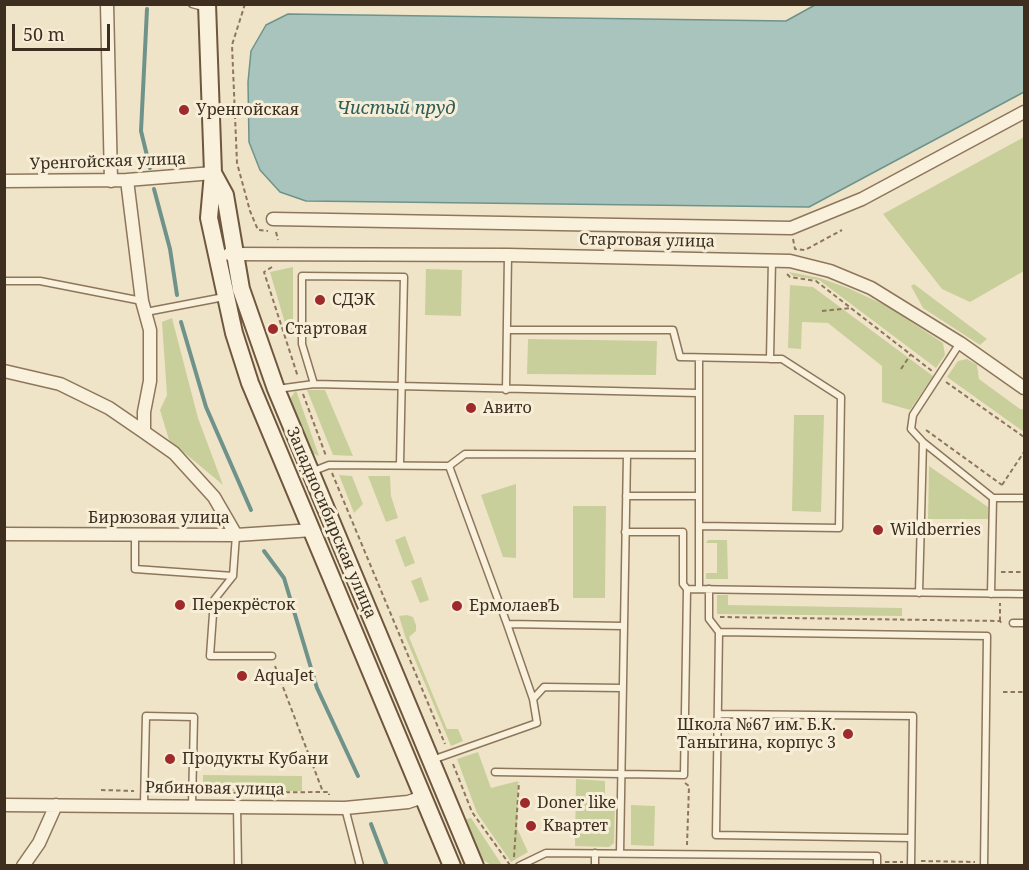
<!DOCTYPE html>
<html>
<head>
<meta charset="utf-8">
<style>
  body { margin:0 }
  #map { position:relative; width:1029px; height:870px; overflow:hidden; background:#f0e4c8; font-family:"Noto Serif",serif }
  canvas { display:block }
  .frame { position:absolute; inset:0; border:6px solid #3d2e20; pointer-events:none }
  .scale { position:absolute; left:12px; top:24px; width:98px; height:27px; box-sizing:border-box; border:3px solid #3d2e20; border-top:0; padding-left:8px; font-size:18px; line-height:21px; white-space:nowrap; color:#3d2e20; -webkit-text-stroke:4px #f7eed8; paint-order:stroke }
</style>
</head>
<body>
<div id="map">
<canvas width="1029" height="870"></canvas>
<div class="frame"></div>
<div class="scale">50 m</div>
</div>
<script>
const ctx = document.querySelector('canvas').getContext('2d');
ctx.lineJoin = 'round';
function fill(path, color) {
  ctx.fillStyle = color;
  ctx.fill(path, 'evenodd');
}
function poly(rows) {
  const path = new Path2D();
  for (const r of rows) {
    path.moveTo(r[0], r[1]);
    for (let i = 2; i < r.length; i += 2) path.lineTo(r[i], r[i + 1]);
  }
  return path;
}
function stroke(path, color, width, dash) {
  ctx.strokeStyle = color;
  ctx.lineWidth = width;
  ctx.lineCap = dash ? 'butt' : 'round';
  ctx.setLineDash(dash || []);
  ctx.stroke(path);
}
function write(font, color, halo, rows, align = 'center') {
  ctx.font = font + ' "Noto Serif",serif';
  ctx.lineWidth = 6;
  ctx.setLineDash([]);
  ctx.textBaseline = 'middle';
  ctx.strokeStyle = halo;
  ctx.fillStyle = color;
  for (const [text, x, y, turn = 0] of rows) {
    ctx.save();
    ctx.translate(x, y);
    ctx.rotate((+turn || 0) * Math.PI / 180);
    ctx.textAlign = isNaN(turn) ? turn : align;
    if (halo) ctx.strokeText(text, 0, 0);
    ctx.fillText(text, 0, 0);
    ctx.restore();
  }
}
const green = poly([
  [1024,137,1024,271,970,302,942,289,883,214],
  [293,267,293,331,289,337,270,272],
  [426,269,462,270,461,316,425,315],
  [789,272,820,278,848,288,887,306,943,343,945,355,936,368,819,280,793,276],
  [914,284,987,339,980,345,923,308,911,286],
  [790,285,813,287,933,376,910,410,882,402,882,366,828,323,802,322,801,349,788,348],
  [172,318,198,418,223,485,169,440,160,410,167,395,162,322],
  [528,339,657,341,656,375,527,374],
  [967,359,977,365,979,379,1020,409,1024,409,1024,432,947,377,958,361],
  [296,390,319,456,311,453,288,402],
  [307,390,325,390,353,456,333,455],
  [794,415,824,415,821,512,792,511],
  [929,466,988,507,988,519,928,519],
  [339,475,352,476,363,504,354,513],
  [368,476,390,476,391,496,398,518,386,522],
  [516,484,516,558,503,557,481,495],
  [573,506,606,506,605,598,573,598],
  [405,536,415,563,405,567,395,540],
  [708,540,727,540,728,579,706,579,706,573,717,573,717,543,706,543],
  [421,577,429,600,420,603,411,581],
  [717,595,728,595,728,605,902,608,902,616,717,614],
  [407,615,413,617,416,625,416,631,409,637,447,729,458,729,463,741,451,746,405,636,399,616],
  [478,752,491,788,518,781,517,828,528,852,511,862,477,813,457,759],
  [203,775,302,776,302,791,203,791],
  [576,779,605,781,605,802,615,802,614,843,609,847,575,846],
  [631,805,655,806,654,846,631,845],
  [471,818,502,865,491,865,482,859,466,819]
]);
const water = poly([
  [815,5,1024,5,1024,92,809,207,306,201,280,192,260,170,249,142,248,82,251,51,266,25,288,14,786,21,815,5]
]);
const stream = poly([
  [147,9,141,131,150,168],
  [154,189,170,249,177,295],
  [181,322,206,407,251,510],
  [264,551,284,578,317,688,358,776],
  [371,824,387,866]
]);
const path = poly([
  [245,4,232,45,237,163,250,211,258,230,268,231],
  [276,232,278,240],
  [793,239,795,249,805,250,842,230],
  [272,267,264,272,298,377],
  [787,274,790,277,816,281,932,371],
  [822,311,851,308],
  [901,369,911,354],
  [946,382,1024,437],
  [303,394,326,456],
  [926,430,1002,485],
  [332,473,445,744],
  [1002,485,1024,452],
  [1001,572,1024,572],
  [720,617,1000,621,1003,625],
  [1000,621,1000,603],
  [275,666,323,792,329,792,329,795],
  [1003,692,1024,692],
  [453,764,472,812,510,865],
  [685,783,689,786,687,845],
  [101,790,134,791],
  [155,791,182,792],
  [203,793,323,792],
  [514,857,519,782],
  [921,861,975,862],
  [885,862,903,862]
]);
const lane = poly([
  [192,4,207,8],
  [4,281,40,281,142,301],
  [146,312,224,297],
  [507,330,673,330,680,357,782,359,841,397,839,528,699,526],
  [770,359,772,260],
  [314,384,302,344,302,276,404,277,400,464],
  [277,389,314,384,698,393],
  [506,390,508,255],
  [923,442,993,498],
  [311,472,329,465,449,466,465,454,699,455],
  [626,496,699,496],
  [625,532,683,532,683,584,687,589],
  [135,535,135,569,233,576],
  [236,535,233,576,214,600,210,656,272,656],
  [699,589,699,358],
  [709,589,709,619,719,632],
  [919,593,923,442,911,429,913,415,960,343],
  [991,594,993,498,1024,498],
  [1013,623,1024,623],
  [507,624,623,626],
  [533,699,544,687,622,688],
  [718,714,913,716,911,866],
  [432,760,537,723,533,699,507,624,449,466],
  [495,772,684,775,687,589,1024,594],
  [144,804,146,716,194,717,192,805],
  [237,806,238,866],
  [345,808,360,866],
  [911,838,716,835,719,632,987,636,984,866],
  [620,853,627,455],
  [519,866,546,853,877,856,877,866],
  [595,866,595,853]
]);
const street = poly([
  [107,4,111,181],
  [127,180,142,301,150,330,150,381,144,412,144,432],
  [4,181,127,180,213,173],
  [273,219,791,228,862,199,1024,112],
  [229,254,508,255,790,261,830,271,871,288,960,343,1024,388],
  [4,371,60,384,109,408,144,432,174,453,214,497,236,535],
  [4,534,236,535,313,530],
  [4,805,345,808,408,802,423,797],
  [23,866,39,843,56,805]
]);
const secondary = poly([
  [207,4,213,173,209,218,234,333,250,383,452,866],
  [213,173,225,195,241,289,276,389,475,866]
]);
const markers = [
  [184,110,6,"#9e2a2b"],
  [320,300,6,"#9e2a2b"],
  [273,329,6,"#9e2a2b"],
  [471,408,6,"#9e2a2b"],
  [878,530,6,"#9e2a2b"],
  [180,605,6,"#9e2a2b"],
  [457,606,6,"#9e2a2b"],
  [242,676,6,"#9e2a2b"],
  [848,734,6,"#9e2a2b"],
  [170,759,6,"#9e2a2b"],
  [525,803,6,"#9e2a2b"],
  [531,826,6,"#9e2a2b"]
];
const poiNames = [
  ["Уренгойская",196,110],
  ["СДЭК",332,300],
  ["Стартовая",285,329],
  ["Авито",483,408],
  ["Wildberries",890,530],
  ["Перекрёсток",192,605],
  ["ЕрмолаевЪ",469,606],
  ["AquaJet",254,676],
  ["Школа №67 им. Б.К.",836,725,"right"],
  ["Таныгина, корпус 3",836,743,"right"],
  ["Продукты Кубани",182,759],
  ["Doner like",537,803],
  ["Квартет",543,826]
];
const streetNames = [
  ["Уренгойская улица",108,162,-2],
  ["Стартовая улица",647,241,1],
  ["Бирюзовая улица",159,518],
  ["Западносибирская улица",331,523,67],
  ["Рябиновая улица",215,789,1]
];
const waterNames = [
  ["Чистый пруд",396,109]
];
fill(green, '#c9cf9b');
fill(water, '#a9c4bc');
stroke(water, '#6f938a', 1.5);
stroke(stream, '#6f938a', 4);
stroke(lane, '#8d765c', 9);
stroke(street, '#8d765c', 15);
stroke(secondary, '#6f573f', 20);
stroke(path, '#8d765c', 2, [4.5, 3]);
stroke(lane, '#faf1dc', 6);
stroke(street, '#faf1dc', 12);
stroke(secondary, '#faf1dc', 16);
for (const [x, y, r, color] of markers) {
  const dot = new Path2D();
  dot.arc(x, y, r, 0, 2 * Math.PI);
  ctx.fillStyle = color;
  ctx.fill(dot);
  stroke(dot, '#f7eed8', 2);
}
write('16px', '#3d2e20', '#f7eed8', poiNames, 'left');
write('16px', '#3d2e20', '#f7eed8', streetNames);
write('italic 18px', '#2f5d5a', '#f7eed8', waterNames);
</script>
</body>
</html>
